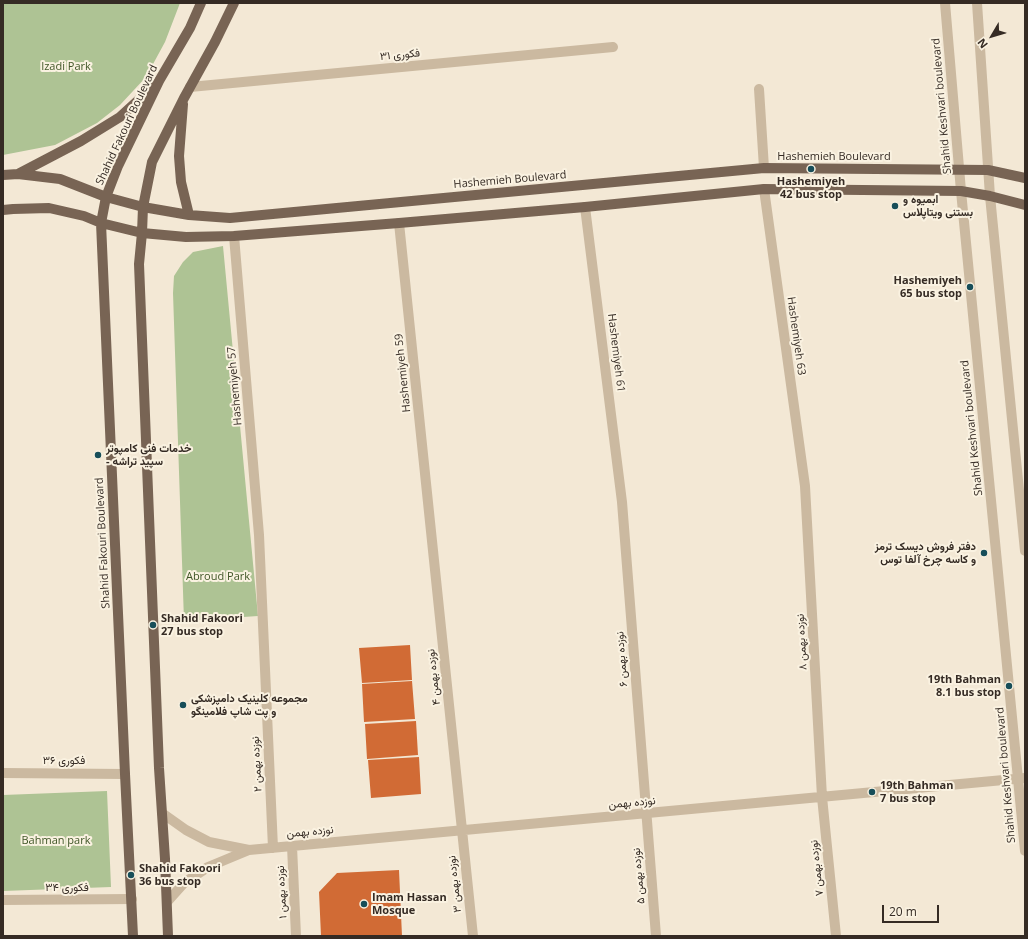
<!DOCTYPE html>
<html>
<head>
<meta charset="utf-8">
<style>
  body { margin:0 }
  #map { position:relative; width:1028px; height:939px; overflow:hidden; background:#f3e8d5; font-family:"Open Sans",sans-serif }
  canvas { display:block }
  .frame { position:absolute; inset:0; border:4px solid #352b24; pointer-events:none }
  .north { position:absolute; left:972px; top:16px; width:40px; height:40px; -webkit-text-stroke:3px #faf2e1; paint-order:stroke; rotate:232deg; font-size:11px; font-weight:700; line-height:16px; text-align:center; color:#352b24 }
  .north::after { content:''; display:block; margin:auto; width:14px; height:18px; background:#352b24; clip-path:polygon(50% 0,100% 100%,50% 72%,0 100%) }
  .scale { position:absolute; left:882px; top:905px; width:57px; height:18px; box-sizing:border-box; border:2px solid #352b24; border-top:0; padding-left:5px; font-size:12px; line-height:14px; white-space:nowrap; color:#352b24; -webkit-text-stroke:3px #faf2e1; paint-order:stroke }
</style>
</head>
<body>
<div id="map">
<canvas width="1028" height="939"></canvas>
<div class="frame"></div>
<div class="north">N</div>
<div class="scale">20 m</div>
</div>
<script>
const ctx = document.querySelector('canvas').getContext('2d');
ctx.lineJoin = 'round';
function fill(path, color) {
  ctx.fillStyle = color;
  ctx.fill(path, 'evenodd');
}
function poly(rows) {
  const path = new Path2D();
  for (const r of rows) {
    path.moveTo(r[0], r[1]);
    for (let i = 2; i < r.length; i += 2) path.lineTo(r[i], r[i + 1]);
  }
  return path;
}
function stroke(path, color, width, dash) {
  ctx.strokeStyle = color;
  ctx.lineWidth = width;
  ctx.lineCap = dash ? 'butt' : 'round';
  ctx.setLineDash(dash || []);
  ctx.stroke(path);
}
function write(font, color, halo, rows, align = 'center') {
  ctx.font = font + ' "Open Sans",Vazirmatn,sans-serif';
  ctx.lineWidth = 4;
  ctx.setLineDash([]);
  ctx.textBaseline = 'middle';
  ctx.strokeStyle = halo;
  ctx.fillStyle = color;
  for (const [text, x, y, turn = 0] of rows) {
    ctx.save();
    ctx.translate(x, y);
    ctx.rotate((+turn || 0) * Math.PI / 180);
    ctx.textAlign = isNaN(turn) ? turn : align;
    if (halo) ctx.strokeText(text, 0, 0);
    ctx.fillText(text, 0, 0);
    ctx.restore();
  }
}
const green = poly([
  [3,3,180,3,165,42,146,77,120,105,97,123,55,145,3,155],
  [223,246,258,616,184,621,173,293,174,276,183,262,193,252],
  [107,791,111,887,3,891,3,795]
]);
const building = poly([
  [410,645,412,680,362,683,359,648],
  [412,681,415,719,364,722,362,684],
  [416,721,418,755,367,759,365,724],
  [419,757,421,794,371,798,368,760],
  [399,870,402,936,321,936,319,892,337,873]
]);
const minor = poly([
  [945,3,961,191,1025,851],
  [977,3,990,196,1025,551],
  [190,87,613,47],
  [759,89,764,168],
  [764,189,805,486,822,797,836,936],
  [585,207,622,502,656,936],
  [399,223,473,936],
  [234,236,259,535,273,848],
  [3,773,125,774],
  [162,813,186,830,209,842,249,850,1025,778],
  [292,846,296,936],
  [3,900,132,899],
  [167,902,184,883,208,867,249,850]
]);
const major = poly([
  [183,104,179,156,181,182,189,215],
  [18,174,81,141,120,117,155,85],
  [3,175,18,174,60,179,106,197,143,207,189,215,230,218,764,168,988,170,1025,178],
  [3,210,13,209,49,208,84,216,101,223,142,233,186,237,234,236,399,223,585,207,764,189,961,191,990,196,1025,205],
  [133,936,125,774,101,223,106,197,118,166,159,81,190,28,201,3],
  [168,936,165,859,159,768,139,264,142,233,143,207,152,162,184,98,215,42,234,3]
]);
const markers = [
  [811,169,4,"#174e59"],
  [895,206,4,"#174e59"],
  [970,287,4,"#174e59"],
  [98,455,4,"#174e59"],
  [984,553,4,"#174e59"],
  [153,625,4,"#174e59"],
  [1009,686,4,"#174e59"],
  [183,705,4,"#174e59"],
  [872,792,4,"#174e59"],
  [131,875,4,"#174e59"],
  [364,904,4,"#174e59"]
];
const streetNames = [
  ["فکوری ۳۱",400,55,-5],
  ["Shahid Keshvari boulevard",942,106,-95],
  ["Shahid Fakouri Boulevard",127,125,-65],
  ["Hashemieh Boulevard",834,157],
  ["Hashemieh Boulevard",510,180,-5],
  ["Hashemiyeh 63",796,336,82],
  ["Hashemiyeh 61",616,353,83],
  ["Hashemiyeh 59",403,373,-96],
  ["Hashemiyeh 57",235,386,-95],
  ["Shahid Keshvari boulevard",972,428,-96],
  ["Shahid Fakouri Boulevard",103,543,-93],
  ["نوزده بهمن ۸",802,642,-93],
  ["نوزده بهمن ۶",622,659,-94],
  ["نوزده بهمن ۴",434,677,-96],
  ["فکوری ۳۶",64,761],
  ["نوزده بهمن ۲",257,764,-93],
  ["Shahid Keshvari boulevard",1006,775,-95],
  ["نوزده بهمن",632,803,-5],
  ["نوزده بهمن",310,832,-5],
  ["نوزده بهمن ۷",817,868,-96],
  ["نوزده بهمن ۵",639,876,-95],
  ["نوزده بهمن ۳",455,884,-96],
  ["فکوری ۳۴",67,888],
  ["نوزده بهمن ۱",282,892,-93]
];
const parkNames = [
  ["Izadi Park",66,67],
  ["Abroud Park",218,577],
  ["Bahman park",56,841]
];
const poiNames = [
  ["Hashemiyeh",811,182,"center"],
  ["42 bus stop",811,195,"center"],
  ["ابمیوه و",903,200],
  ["بستنی ویتاپلاس",903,213],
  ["Hashemiyeh",962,281,"right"],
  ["65 bus stop",962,294,"right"],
  ["خدمات فنی کامپوتر",106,449],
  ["- سپید تراشه",106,462],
  ["دفتر فروش دیسک ترمز",976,547,"right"],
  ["و کاسه چرخ آلفا توس",976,560,"right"],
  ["Shahid Fakoori",161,619],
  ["27 bus stop",161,632],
  ["19th Bahman",1001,680,"right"],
  ["8.1 bus stop",1001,693,"right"],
  ["مجموعه کلینیک دامپزشکی",191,699],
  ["و پت شاپ فلامینگو",191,712],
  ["19th Bahman",880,786],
  ["7 bus stop",880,799],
  ["Shahid Fakoori",139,869],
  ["36 bus stop",139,882],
  ["Imam Hassan",372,898],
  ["Mosque",372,911]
];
fill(green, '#aec394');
fill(building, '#d16b35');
stroke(minor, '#cbb9a0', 10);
stroke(major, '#786454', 10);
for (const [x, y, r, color] of markers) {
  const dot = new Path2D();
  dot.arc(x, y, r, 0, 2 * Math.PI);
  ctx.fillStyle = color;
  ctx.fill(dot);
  stroke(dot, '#faf2e1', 1.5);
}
write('11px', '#352b24', '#faf2e1', streetNames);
write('11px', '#3f5526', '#faf2e1', parkNames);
write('bold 11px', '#352b24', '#faf2e1', poiNames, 'left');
</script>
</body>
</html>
